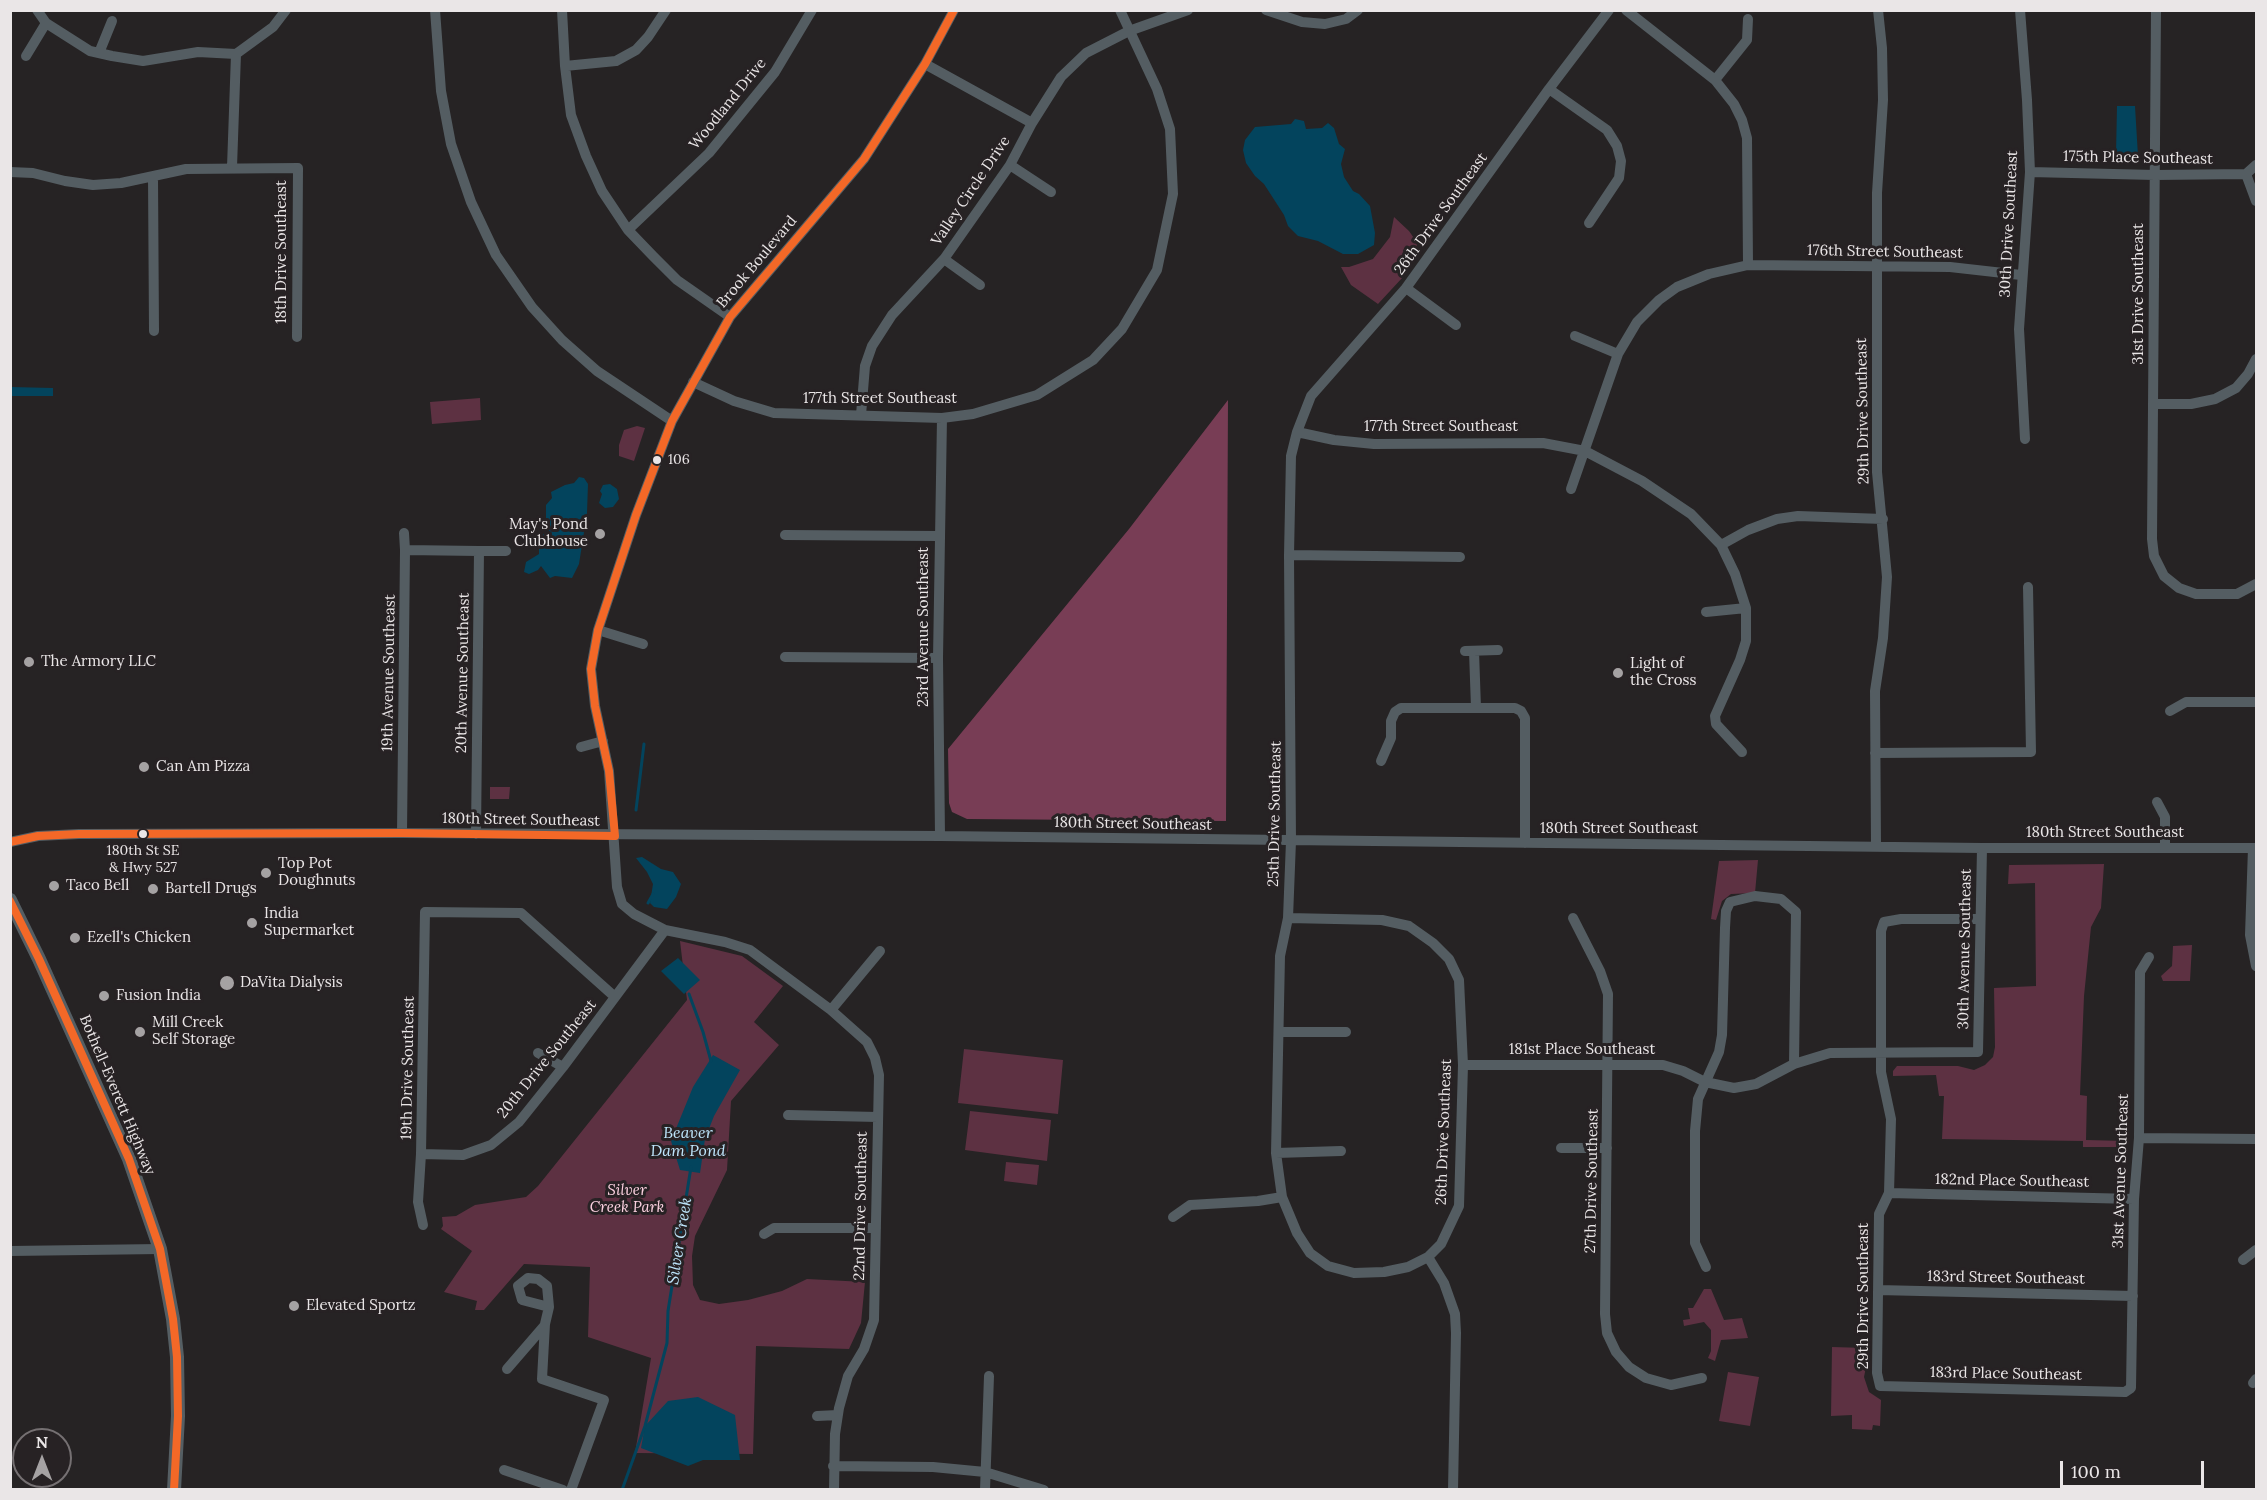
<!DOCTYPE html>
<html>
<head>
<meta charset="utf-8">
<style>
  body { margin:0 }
  #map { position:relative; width:2267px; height:1500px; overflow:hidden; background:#262324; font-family:Lora,serif }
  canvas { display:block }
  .frame { position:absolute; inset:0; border:12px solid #eae6e7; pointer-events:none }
  .north { position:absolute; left:12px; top:1428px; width:60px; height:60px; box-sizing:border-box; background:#272224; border:2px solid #757072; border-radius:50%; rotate:0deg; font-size:16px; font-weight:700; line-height:24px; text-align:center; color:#eae6e7 }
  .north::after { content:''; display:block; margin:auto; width:21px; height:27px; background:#a5a2a3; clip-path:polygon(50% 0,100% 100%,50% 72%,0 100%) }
  .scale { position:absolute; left:2060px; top:1461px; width:144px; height:27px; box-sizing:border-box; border:3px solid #eae6e7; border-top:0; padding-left:8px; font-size:18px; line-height:21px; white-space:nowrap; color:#eae6e7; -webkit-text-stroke:4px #272224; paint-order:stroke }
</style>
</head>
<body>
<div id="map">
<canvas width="2267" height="1500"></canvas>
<div class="frame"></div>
<div class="north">N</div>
<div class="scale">100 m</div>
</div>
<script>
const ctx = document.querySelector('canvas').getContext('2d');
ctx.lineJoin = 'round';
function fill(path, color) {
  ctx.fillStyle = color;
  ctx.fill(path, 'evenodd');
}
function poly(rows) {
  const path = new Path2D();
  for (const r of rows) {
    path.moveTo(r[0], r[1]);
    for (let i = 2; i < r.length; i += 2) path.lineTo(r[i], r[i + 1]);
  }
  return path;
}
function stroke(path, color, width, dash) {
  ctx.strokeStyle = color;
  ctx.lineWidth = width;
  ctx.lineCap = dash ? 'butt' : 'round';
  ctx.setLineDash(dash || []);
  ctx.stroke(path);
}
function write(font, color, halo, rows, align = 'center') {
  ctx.font = font + ' Lora,serif';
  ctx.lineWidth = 6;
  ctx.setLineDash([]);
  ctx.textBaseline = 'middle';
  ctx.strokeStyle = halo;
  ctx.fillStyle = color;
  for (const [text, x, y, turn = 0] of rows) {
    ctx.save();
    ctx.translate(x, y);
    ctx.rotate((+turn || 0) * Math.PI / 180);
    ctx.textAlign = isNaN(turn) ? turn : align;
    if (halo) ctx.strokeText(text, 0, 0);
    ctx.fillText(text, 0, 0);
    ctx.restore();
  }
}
const green = poly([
  [1394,217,1409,231,1416,241,1418,251,1403,277,1378,304,1351,285,1341,267,1349,267,1373,259,1390,237],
  [480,398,481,420,432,424,430,402],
  [637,426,645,428,634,461,619,456,619,445,624,430],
  [490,787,510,787,509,799,490,799],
  [1758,860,1755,893,1731,894,1722,901,1716,920,1711,919,1719,861],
  [2104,864,2101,908,2091,927,2084,996,2080,1095,2087,1096,2086,1140,2125,1141,2125,1147,2083,1147,2083,1141,1942,1139,1944,1096,1939,1096,1936,1075,1893,1076,1893,1071,1897,1066,1958,1066,1974,1070,1985,1065,1993,1057,1995,1047,1994,988,2036,986,2035,883,2008,884,2009,865],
  [680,941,742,956,783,986,754,1022,779,1045,731,1101,727,1170,695,1236,692,1256,693,1285,700,1300,719,1304,748,1300,782,1291,807,1279,865,1282,861,1323,849,1349,756,1346,753,1454,635,1453,651,1358,588,1337,590,1267,524,1264,484,1310,475,1310,477,1301,444,1292,472,1251,441,1229,443,1226,442,1217,456,1216,475,1205,526,1197,538,1186,687,1000],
  [2192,945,2190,981,2163,981,2161,976,2172,966,2173,946],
  [964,1049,1063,1060,1058,1114,958,1103],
  [970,1111,1051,1120,1047,1161,965,1150],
  [1006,1162,1039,1165,1037,1185,1004,1181],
  [1704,1289,1711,1289,1724,1320,1742,1318,1748,1338,1721,1340,1715,1361,1708,1358,1711,1351,1711,1330,1704,1322,1684,1326,1683,1320,1690,1319,1688,1308,1693,1308],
  [1832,1347,1866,1348,1866,1367,1864,1377,1869,1392,1881,1400,1880,1426,1873,1425,1872,1430,1852,1429,1852,1415,1831,1416],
  [1728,1372,1759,1377,1750,1426,1719,1421]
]);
const forest = poly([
  [1228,400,1226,821,967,819,952,812,949,803,948,749,1129,529]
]);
const water = poly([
  [2117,106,2135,106,2138,156,2116,154],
  [1295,119,1304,121,1306,129,1322,128,1328,123,1334,128,1339,144,1345,149,1341,164,1344,177,1353,191,1359,194,1370,206,1375,233,1374,245,1358,254,1343,254,1318,241,1298,236,1288,226,1284,215,1264,184,1255,176,1246,163,1243,150,1245,140,1255,127,1291,124],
  [11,387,53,388,53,396,11,396],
  [579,477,584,478,588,484,587,513,579,564,572,578,555,576,550,578,541,566,538,570,529,574,524,572,526,562,539,554,539,549,535,546,536,540,549,530,546,523,546,505,552,498,551,492,565,485,574,483],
  [610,484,617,489,619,499,613,507,605,508,599,503,602,494,600,491,603,485],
  [642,857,661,869,673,872,681,884,676,897,667,909,654,907,650,903,653,884,647,872,636,858],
  [678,958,700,980,684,994,661,971],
  [713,1055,740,1070,714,1116,705,1139,700,1173,680,1170,671,1141,693,1087],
  [698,1397,735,1415,740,1460,703,1460,688,1466,641,1448,645,1426,668,1401]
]);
const stream = poly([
  [636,810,644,744],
  [648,903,653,894],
  [689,994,703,1032,711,1061],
  [622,1490,645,1426,667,1343,668,1311,691,1167]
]);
const minor = poly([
  [37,10,46,23,90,51,112,56,143,61,198,52,236,54],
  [435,10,441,91,451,144,471,202,496,255,532,307,562,340,597,371,672,421],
  [562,10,565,66,571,115,586,156,602,191,628,230,653,256,677,280,730,317],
  [1266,10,1302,22,1325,24,1346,19,1358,10],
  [1626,10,1715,80,1734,104,1742,120,1747,138,1748,265],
  [2020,10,2027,100,2030,172,2019,329,2025,439],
  [2156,10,2152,539,2154,556,2164,576,2179,588,2196,594,2237,594,2256,584],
  [99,53,112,21],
  [236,54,273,27,286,10],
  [26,56,46,23],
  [925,64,1032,123],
  [565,66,616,61,636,50,648,37,666,10],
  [1715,80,1747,40,1748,19],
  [1549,89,1607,130,1617,146,1621,161,1619,178,1589,223],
  [1010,165,1051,192],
  [232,167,236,54],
  [10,172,33,173,65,181,93,185,121,183,186,169,298,168,297,337],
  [2030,172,2155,175,2246,174],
  [2246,174,2256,201],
  [2246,174,2256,165],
  [153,177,154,331],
  [628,230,709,153,775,72,812,10],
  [944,259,980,285],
  [1406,288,1456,325],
  [1575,336,1618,354],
  [693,382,734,401,774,413,942,418,973,414,1037,395,1093,360,1122,329,1157,270,1173,194,1170,129,1157,89,1120,10],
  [2154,404,2191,404,2215,399,2236,388,2248,374,2256,359],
  [861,415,865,366,872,346,892,315,944,259,1010,165,1032,123,1061,77,1086,53,1129,31,1188,10],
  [1297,432,1334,440,1374,444,1543,443,1585,451,1642,481,1691,514,1721,545,1735,574,1746,608,1746,641,1740,660,1715,716,1716,724,1742,752],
  [1571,489,1618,354,1637,322,1659,300,1677,287,1709,274,1748,265,1950,267,2021,275],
  [404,533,405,550],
  [785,535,939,536],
  [1721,545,1748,530,1777,519,1798,516,1883,519],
  [479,551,506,551],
  [1289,555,1460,557],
  [1706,612,1746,608],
  [598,630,643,644],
  [1465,651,1498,650],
  [1474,651,1476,708],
  [785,657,938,658],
  [2170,711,2186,702,2256,702],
  [581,747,603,741],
  [1875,753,2031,752,2028,587],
  [1381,761,1391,738,1391,721,1395,712,1401,708,1515,708,1521,711,1525,718,1525,843],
  [2157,802,2165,817,2165,848],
  [402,833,405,550,479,551,476,834],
  [940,836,938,658,942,418],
  [10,842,38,836,79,834,402,833,940,836,1982,848,2256,848],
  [1876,846,1875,691,1883,638,1887,577,1877,472,1877,193,1883,100,1882,48,1878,10],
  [2253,848,2250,935,2256,966],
  [1288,918,1382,920,1409,926,1433,943,1449,959,1459,980,1463,1065,1459,1206,1441,1244,1428,1257,1408,1267,1384,1272,1354,1273,1328,1266,1310,1253,1297,1233,1282,1197,1276,1153,1280,956,1288,918,1291,841,1289,555,1291,456,1297,432,1311,396,1406,288,1549,89,1609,10],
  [1573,918,1600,971,1608,994,1605,1314,1607,1333,1616,1352,1629,1367,1646,1378,1671,1385,1702,1378],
  [1980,919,1901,919,1884,922,1881,931,1881,1072,1891,1119,1889,1193,1879,1214,1877,1373,1880,1386,2125,1392,2131,1388,2134,1199,2139,1138,2140,972,2149,957],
  [831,1010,880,951],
  [1279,1032,1346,1032],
  [538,1053,563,1067],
  [1463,1065,1663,1065,1683,1071,1705,1082,1734,1088,1756,1084,1794,1064,1830,1053,1978,1052,1982,848],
  [788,1115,878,1117],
  [2139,1138,2256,1139],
  [1561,1148,1607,1148],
  [1276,1153,1341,1151],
  [421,1154,463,1155,491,1145,519,1122,563,1067,665,930],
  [1889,1193,2134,1199],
  [1173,1217,1190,1205,1258,1201,1282,1197],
  [423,1225,418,1202,421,1154,425,912,521,913,615,997],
  [764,1234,774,1228,876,1228],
  [10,1251,160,1249],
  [1428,1257,1444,1283,1455,1314,1456,1333,1453,1490],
  [2243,1260,2256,1250],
  [1706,1267,1695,1243,1695,1131,1698,1099,1719,1052,1722,1035,1725,928,1726,911,1730,902,1755,896,1781,899,1796,912,1794,1064],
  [1878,1290,2133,1296],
  [549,1307,522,1300,518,1286,528,1278,538,1279,547,1286,549,1307,545,1324,542,1379,604,1400,571,1490],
  [507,1369,545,1325],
  [2253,1383,2256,1379],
  [817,1416,838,1415],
  [833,1466,933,1467,985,1472,1044,1490],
  [504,1470,563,1490],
  [834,1490,835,1434,839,1408,848,1376,864,1349,874,1320,879,1075,875,1058,867,1042,831,1010,750,950,725,942,665,930,634,914,622,904,617,887,609,771,595,706,591,669,598,630,636,515,672,421,730,317,864,159,925,64,954,10],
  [985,1490,989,1376]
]);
const major = poly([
  [10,900,39,959,129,1159,160,1249,173,1319,177,1357,178,1416,174,1490]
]);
const bus1 = poly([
  [615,836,609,771,595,706,591,669,598,630,636,515,672,421,730,317,864,159,925,64,954,10],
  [10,842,38,836,79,834,402,833,615,836],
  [10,901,39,959,129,1159,160,1249,173,1319,177,1357,178,1416,174,1490]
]);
const markers = [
  [657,460,5,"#eae6e7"],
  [600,534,6,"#a5a2a3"],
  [29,662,6,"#a5a2a3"],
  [1618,673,6,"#a5a2a3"],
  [144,767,6,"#a5a2a3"],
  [143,834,5,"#eae6e7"],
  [266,873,6,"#a5a2a3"],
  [54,886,6,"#a5a2a3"],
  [153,889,6,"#a5a2a3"],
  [252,923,6,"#a5a2a3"],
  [75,938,6,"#a5a2a3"],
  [227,983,8,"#a5a2a3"],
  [104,996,6,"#a5a2a3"],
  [140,1032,6,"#a5a2a3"],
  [294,1306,6,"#a5a2a3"]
];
const busNames = [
  ["106",668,460],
  ["180th St SE",143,851,"center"],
  ["& Hwy 527",143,868,"center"]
];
const streetNames = [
  ["Woodland Drive",728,104,-51],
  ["175th Place Southeast",2138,158,1],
  ["Valley Circle Drive",971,191,-56],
  ["26th Drive Southeast",1441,214,-54],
  ["30th Drive Southeast",2009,224,-87],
  ["18th Drive Southeast",282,252,-90],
  ["176th Street Southeast",1885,252,1],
  ["Brook Boulevard",757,262,-50],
  ["31st Drive Southeast",2139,294,-90],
  ["177th Street Southeast",880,399],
  ["29th Drive Southeast",1863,411,-91],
  ["177th Street Southeast",1441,427],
  ["23rd Avenue Southeast",924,627,-90],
  ["19th Avenue Southeast",389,673,-89],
  ["20th Avenue Southeast",463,673,-89],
  ["25th Drive Southeast",1275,814,-89],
  ["180th Street Southeast",521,820,1],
  ["180th Street Southeast",1133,824,1],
  ["180th Street Southeast",1619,829],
  ["180th Street Southeast",2105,833],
  ["30th Avenue Southeast",1965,949,-89],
  ["181st Place Southeast",1582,1050],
  ["20th Drive Southeast",547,1059,-51],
  ["19th Drive Southeast",408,1068,-89],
  ["Bothell-Everett Highway",117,1095,67],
  ["26th Drive Southeast",1444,1132,-88],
  ["31st Avenue Southeast",2121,1171,-88],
  ["27th Drive Southeast",1592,1181,-89],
  ["182nd Place Southeast",2012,1181,1],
  ["22nd Drive Southeast",861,1206,-89],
  ["183rd Street Southeast",2006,1278,1],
  ["29th Drive Southeast",1864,1296,-90],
  ["183rd Place Southeast",2006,1374,1]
];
const poiNames = [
  ["May's Pond",588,525,"right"],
  ["Clubhouse",588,542,"right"],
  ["The Armory LLC",41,662],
  ["Light of",1630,664],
  ["the Cross",1630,681],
  ["Can Am Pizza",156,767],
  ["Top Pot",278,864],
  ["Doughnuts",278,881],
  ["Taco Bell",66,886],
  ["Bartell Drugs",165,889],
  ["India",264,914],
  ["Supermarket",264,931],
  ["Ezell's Chicken",87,938],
  ["DaVita Dialysis",240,983],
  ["Fusion India",116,996],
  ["Mill Creek",152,1023],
  ["Self Storage",152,1040],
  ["Elevated Sportz",306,1306]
];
const parkNames = [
  ["Silver",627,1191],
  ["Creek Park",627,1208]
];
const waterNames = [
  ["Beaver",688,1133],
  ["Dam Pond",688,1151],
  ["Silver Creek",680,1241,-81]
];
fill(green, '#5d3142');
fill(forest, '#783d55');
fill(water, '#03445d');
stroke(stream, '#03445d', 3);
stroke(minor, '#545d62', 10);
stroke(major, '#555e63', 14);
stroke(bus1, '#f36827', 8);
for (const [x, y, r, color] of markers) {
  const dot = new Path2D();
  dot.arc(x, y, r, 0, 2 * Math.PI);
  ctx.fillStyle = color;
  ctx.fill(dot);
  stroke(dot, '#272224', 2);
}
write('14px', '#eae6e7', '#272224', busNames, 'left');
write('15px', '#eae6e7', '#272224', streetNames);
write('15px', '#eae6e7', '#272224', poiNames, 'left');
write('italic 15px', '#fcd1e0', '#272224', parkNames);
write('italic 16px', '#bde4fa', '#272224', waterNames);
</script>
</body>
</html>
